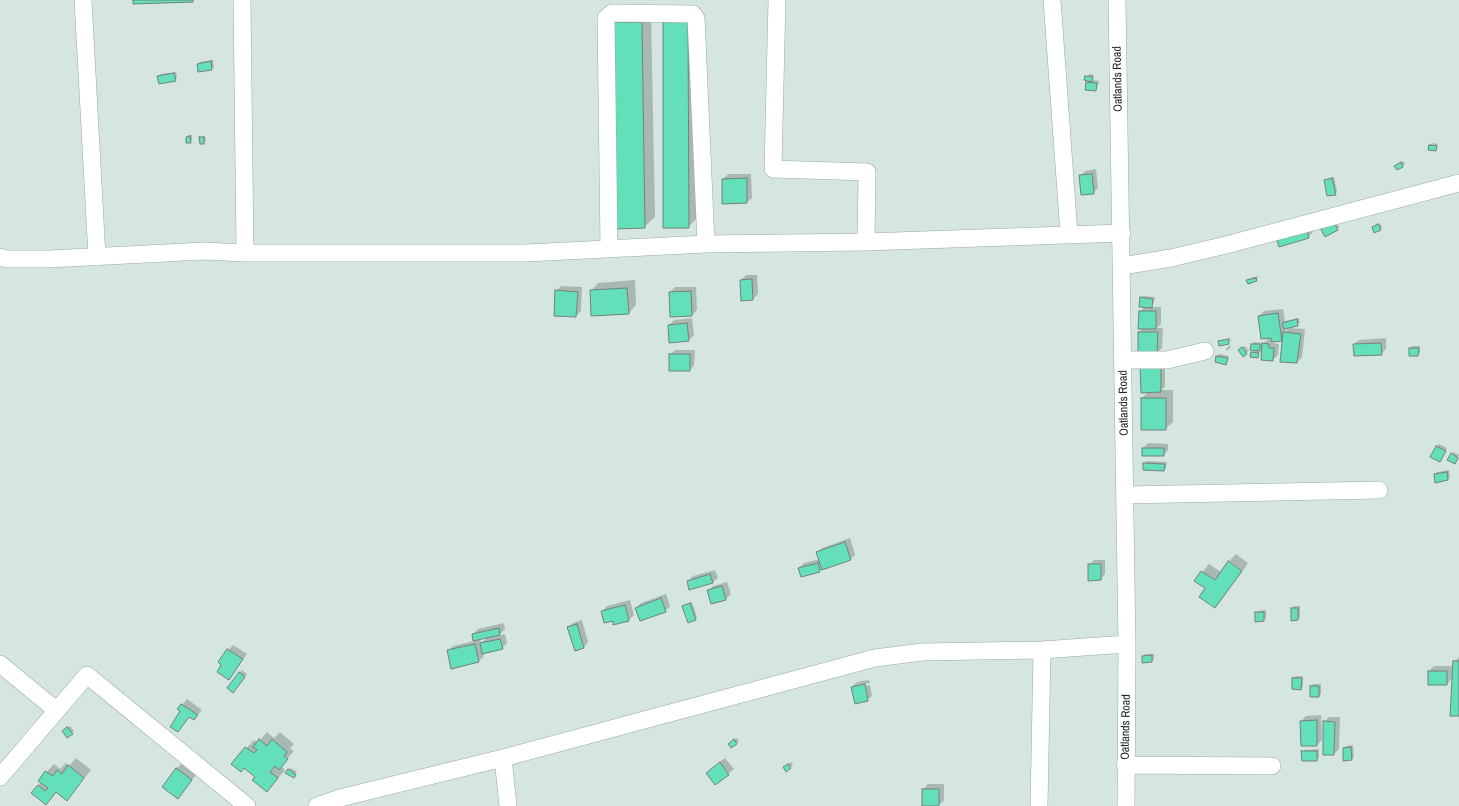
<!DOCTYPE html>
<html>
<head>
<meta charset="utf-8">
<style>
  body { margin:0 }
  canvas { display:block; background:#d4e6df }
</style>
</head>
<body>
<canvas width="1459" height="806"></canvas>
<script>
const ctx = document.querySelector('canvas').getContext('2d');
ctx.lineJoin = 'round';
function fill(path, color) {
  ctx.fillStyle = color;
  ctx.fill(path, 'evenodd');
}
function poly(rows) {
  const path = new Path2D();
  for (const r of rows) {
    path.moveTo(r[0], r[1]);
    for (let i = 2; i < r.length; i += 2) path.lineTo(r[i], r[i + 1]);
  }
  return path;
}
function stroke(path, color, width, dash) {
  ctx.strokeStyle = color;
  ctx.lineWidth = width;
  ctx.lineCap = dash ? 'butt' : 'round';
  ctx.setLineDash(dash || []);
  ctx.stroke(path);
}
function write(font, color, halo, rows, align = 'center') {
  ctx.font = font + ' "Archivo Narrow",sans-serif';
  ctx.lineWidth = 3.5;
  ctx.setLineDash([]);
  ctx.textBaseline = 'middle';
  ctx.strokeStyle = halo;
  ctx.fillStyle = color;
  for (const [text, x, y, turn = 0] of rows) {
    ctx.save();
    ctx.translate(x, y);
    ctx.rotate((+turn || 0) * Math.PI / 180);
    ctx.textAlign = isNaN(turn) ? turn : align;
    if (halo) ctx.strokeText(text, 0, 0);
    ctx.fillText(text, 0, 0);
    ctx.restore();
  }
}
const shadow = poly([
  [625,12,651,12,655,217,644,227,614,23],
  [698,12,698,217,688,227,664,22],
  [213,60,214,67,212,69,199,71,198,64,200,62],
  [176,72,177,78,175,80,158,77,161,74],
  [1089,74,1094,75,1092,80,1099,81,1096,90,1087,82,1089,80,1086,80],
  [189,135,192,135,192,140,190,142,187,137],
  [203,136,205,136,206,141,203,143,200,138],
  [1432,143,1438,144,1436,150,1429,145],
  [1403,161,1405,164,1403,166,1396,166],
  [1096,169,1098,188,1093,193,1080,176,1085,171],
  [728,174,751,174,752,198,747,202,723,179],
  [1334,177,1337,191,1335,194,1325,181],
  [1335,220,1339,227,1337,230,1323,226],
  [1380,223,1382,227,1380,229,1375,226],
  [1312,225,1313,232,1308,237,1280,246],
  [746,275,757,275,758,294,753,299,741,280],
  [1258,276,1257,280,1248,280,1250,278],
  [635,280,636,305,629,313,591,291,598,283],
  [561,286,582,287,581,311,576,316,556,291],
  [675,287,696,287,697,310,692,315,671,316,670,292],
  [1143,296,1155,297,1152,307,1161,307,1161,324,1157,328,1163,328,1162,348,1157,353,1139,332,1143,328,1140,312,1144,307,1141,298],
  [1283,309,1285,321,1299,318,1300,323,1285,328,1286,331,1289,328,1305,329,1302,357,1297,362,1284,338,1273,341,1273,343,1279,344,1278,355,1273,360,1263,346,1258,351,1260,351,1258,357,1252,353,1255,349,1252,344,1254,342,1262,343,1262,345,1268,339,1272,339,1259,316,1264,311],
  [692,318,694,335,689,340,669,325,674,320],
  [1230,338,1231,341,1228,343,1219,342],
  [1386,338,1386,349,1381,354,1354,344,1359,340],
  [1230,345,1231,347,1227,351,1226,349],
  [1245,346,1249,351,1243,356,1241,348],
  [1412,346,1420,346,1420,353,1418,355,1410,348],
  [675,350,695,350,694,365,690,370,670,355],
  [1219,354,1229,356,1226,364,1217,356],
  [1165,361,1165,387,1161,390,1173,390,1173,422,1165,429,1142,398,1148,392],
  [1148,443,1168,444,1168,450,1163,455,1143,455,1143,448],
  [1439,444,1447,448,1440,461,1436,446],
  [1454,452,1459,455,1457,461,1452,454],
  [1146,461,1167,462,1166,468,1164,470,1144,463],
  [1449,470,1450,477,1448,479,1435,475,1437,472],
  [850,538,855,555,850,559,820,571,799,568,804,563,820,559,817,553,822,548],
  [1236,554,1248,563,1243,571,1229,561],
  [1094,560,1105,560,1105,574,1101,579,1089,565],
  [1228,563,1242,572,1215,607,1206,588,1196,580,1209,564,1221,572],
  [715,570,718,578,713,582,688,581,693,576],
  [727,582,731,594,726,599,708,591,713,586],
  [666,594,670,606,665,611,636,608,641,603],
  [630,600,634,615,629,620,614,623,613,620,603,611,607,606],
  [692,602,697,617,695,620,683,606],
  [1294,606,1300,606,1300,617,1298,619,1292,609],
  [1266,610,1266,618,1264,620,1256,613,1258,611],
  [582,620,588,642,584,647,568,627,573,623],
  [504,623,505,629,498,636,505,634,507,643,502,648,483,653,484,656,479,661,448,651,453,646,474,641,473,634,478,629],
  [488,637,481,643,480,638],
  [233,645,247,654,229,679,223,664,228,650],
  [1145,654,1154,654,1154,659,1152,661,1143,656],
  [1459,657,1459,715,1453,677,1447,684,1429,671,1434,666,1452,666,1452,673,1454,673,1454,662],
  [242,670,247,674,235,690,228,688],
  [1296,676,1303,676,1303,686,1301,689,1293,678],
  [869,680,872,696,867,700,852,687,857,682],
  [869,683,870,685,857,687,857,685],
  [1313,684,1321,684,1321,694,1319,696,1311,686],
  [187,699,202,710,194,719,190,716,178,731,182,711,179,709],
  [1321,715,1322,740,1317,745,1301,721,1306,716],
  [1329,717,1340,717,1339,749,1334,754,1324,754,1324,722],
  [70,726,74,731,72,733,65,729],
  [267,732,274,738,280,732,294,744,290,748,294,751,281,766,285,770,274,783,256,776,244,767,232,764,254,740,258,743],
  [737,738,739,741,732,747,732,742],
  [1353,745,1354,757,1351,759,1344,748,1346,746],
  [1319,749,1319,758,1316,760,1302,752,1304,750],
  [76,758,91,770,67,799,57,791,46,803,38,785,42,782,39,780,54,764,60,769,66,763,69,766],
  [725,758,734,769,715,784,712,768],
  [791,762,793,765,791,767,784,767],
  [181,764,196,775,178,798,176,769],
  [291,768,297,772,294,777,288,770],
  [928,784,944,784,944,800,939,805,923,789]
]);
const building = poly([
  [133,0,193,0,193,2,133,4,133,0],
  [613,22,642,22,645,228,616,229,613,22],
  [663,22,688,22,689,228,663,228,663,22],
  [211,61,212,70,198,72,197,64,211,61],
  [174,73,176,81,159,84,157,76,174,73],
  [1085,76,1093,77,1092,82,1084,80,1085,76],
  [1086,82,1097,83,1096,91,1085,90,1086,82],
  [190,136,191,143,186,143,186,137,190,136],
  [199,137,204,137,204,144,200,144,199,137],
  [1429,145,1437,146,1436,151,1428,150,1429,145],
  [1401,162,1403,167,1397,170,1394,166,1401,162],
  [1092,174,1094,194,1081,195,1079,175,1092,174],
  [747,178,747,203,722,204,722,179,747,178],
  [1332,178,1336,195,1327,196,1324,180,1332,178],
  [1333,221,1338,230,1325,237,1320,228,1333,221],
  [1378,224,1381,230,1374,233,1372,227,1378,224],
  [1307,230,1309,238,1279,247,1276,238,1307,230],
  [1256,278,1257,281,1248,284,1246,280,1256,278],
  [752,279,753,300,741,301,740,280,752,279],
  [627,288,629,314,591,316,590,290,627,288],
  [555,290,578,292,576,317,554,316,555,290],
  [691,291,692,316,670,317,669,292,691,291],
  [1140,297,1153,299,1152,308,1139,307,1140,297],
  [1139,311,1156,311,1156,329,1138,329,1139,311],
  [1278,313,1282,341,1272,342,1271,338,1261,339,1258,316,1278,313],
  [1297,319,1298,326,1284,329,1282,323,1297,319],
  [687,323,689,341,669,343,668,325,687,323],
  [1138,332,1158,332,1157,354,1138,353,1138,332],
  [1283,332,1301,334,1297,363,1280,362,1283,332],
  [1228,339,1229,344,1219,346,1218,341,1228,339],
  [1262,343,1269,344,1269,348,1274,348,1273,361,1261,360,1262,343],
  [1381,343,1382,355,1354,356,1353,344,1381,343],
  [1251,344,1260,344,1260,351,1250,350,1251,344],
  [1242,347,1247,354,1243,357,1238,350,1242,347],
  [1409,348,1419,348,1418,356,1409,356,1409,348],
  [1251,352,1259,353,1258,358,1250,357,1251,352],
  [669,354,690,354,690,371,669,371,669,354],
  [1216,356,1228,358,1226,365,1215,362,1216,356],
  [1161,365,1161,392,1141,393,1140,366,1161,365],
  [1141,398,1166,398,1166,430,1141,430,1141,398],
  [1436,446,1446,451,1440,462,1430,457,1436,446],
  [1142,448,1164,448,1164,456,1142,456,1142,448],
  [1451,453,1458,458,1455,464,1447,460,1451,453],
  [1143,463,1165,464,1164,471,1143,470,1143,463],
  [1447,472,1448,480,1435,483,1434,474,1447,472],
  [845,542,851,560,822,570,816,552,845,542],
  [1228,561,1242,571,1215,608,1199,597,1205,588,1194,581,1201,571,1215,580,1228,561],
  [818,563,820,572,801,577,798,568,818,563],
  [1088,564,1101,564,1101,580,1088,581,1088,564],
  [710,574,713,583,689,590,687,581,710,574],
  [722,586,726,600,711,604,707,590,722,586],
  [661,598,666,612,640,621,635,608,661,598],
  [690,603,696,620,688,623,682,606,690,603],
  [625,605,629,621,613,625,613,621,604,623,601,611,625,605],
  [1291,608,1298,608,1298,620,1291,621,1291,608],
  [1255,612,1264,612,1264,621,1255,622,1255,612],
  [577,624,584,648,575,651,567,627,577,624],
  [499,628,500,635,473,641,472,634,499,628],
  [500,639,503,649,482,654,480,643,500,639],
  [475,644,479,662,451,669,447,650,475,644],
  [227,649,243,659,229,680,217,672,221,665,218,662,227,649],
  [1152,655,1152,662,1142,663,1142,656,1152,655],
  [1453,661,1459,661,1459,716,1450,716,1453,661],
  [1428,671,1447,671,1447,685,1428,685,1428,671],
  [239,672,245,677,233,693,227,688,239,672],
  [1292,678,1302,678,1301,690,1292,689,1292,678],
  [865,684,868,701,855,704,851,687,865,684],
  [1310,686,1319,686,1319,697,1310,697,1310,686],
  [181,704,198,715,194,720,189,717,178,732,170,727,180,711,177,709,181,704],
  [1317,720,1317,746,1301,746,1300,721,1317,720],
  [1323,721,1335,722,1334,755,1323,755,1323,721],
  [67,727,73,734,67,738,62,731,67,727],
  [259,739,267,746,272,739,287,752,284,756,288,759,279,770,275,766,270,772,278,778,267,792,252,780,255,777,244,768,241,772,231,764,245,747,254,753,257,750,253,747,259,739],
  [734,739,737,744,731,748,728,744,734,739],
  [1351,747,1352,760,1343,761,1343,748,1351,747],
  [1301,751,1317,751,1317,761,1302,761,1301,751],
  [720,762,729,775,715,785,706,773,720,762],
  [788,764,791,768,786,772,783,767,788,764],
  [68,765,84,778,67,801,56,792,46,805,31,793,38,785,45,791,48,788,38,781,45,771,53,776,57,770,62,774,68,765],
  [176,768,192,780,178,799,162,787,176,768],
  [288,769,296,775,294,778,285,773,288,769],
  [922,789,939,789,939,806,922,806,922,789]
]);
const minor = poly([
  [83,0,97,257],
  [242,0,245,253],
  [777,0,773,169,867,172,866,242],
  [1052,0,1069,234],
  [1117,0,1127,644,1126,806],
  [609,248,606,18,612,13,693,14,696,18,706,244],
  [0,257,6,259,49,259,204,251,245,253,526,253,706,244,866,242,1122,233],
  [1122,266,1171,258,1226,245,1459,183],
  [1123,360,1167,360,1205,351],
  [1125,495,1379,490],
  [0,664,56,710],
  [503,758,508,806],
  [1125,765,1272,766],
  [0,777,87,675,247,806],
  [317,806,340,798,503,758,875,658,922,652,1042,650,1127,644],
  [1039,806,1042,650]
]);
const streetNames = [
  ["Oatlands Road",1118,79,-91],
  ["Oatlands Road",1124,403,-91],
  ["Oatlands Road",1126,727,-89]
];
fill(shadow, '#0003');
fill(building, '#63dfbb');
stroke(building, '#71827c', 1);
stroke(minor, '#98a9a3', 18);
stroke(minor, '#fff', 17);
write('12px', '#1d2421', '#fff', streetNames);
</script>
</body>
</html>
